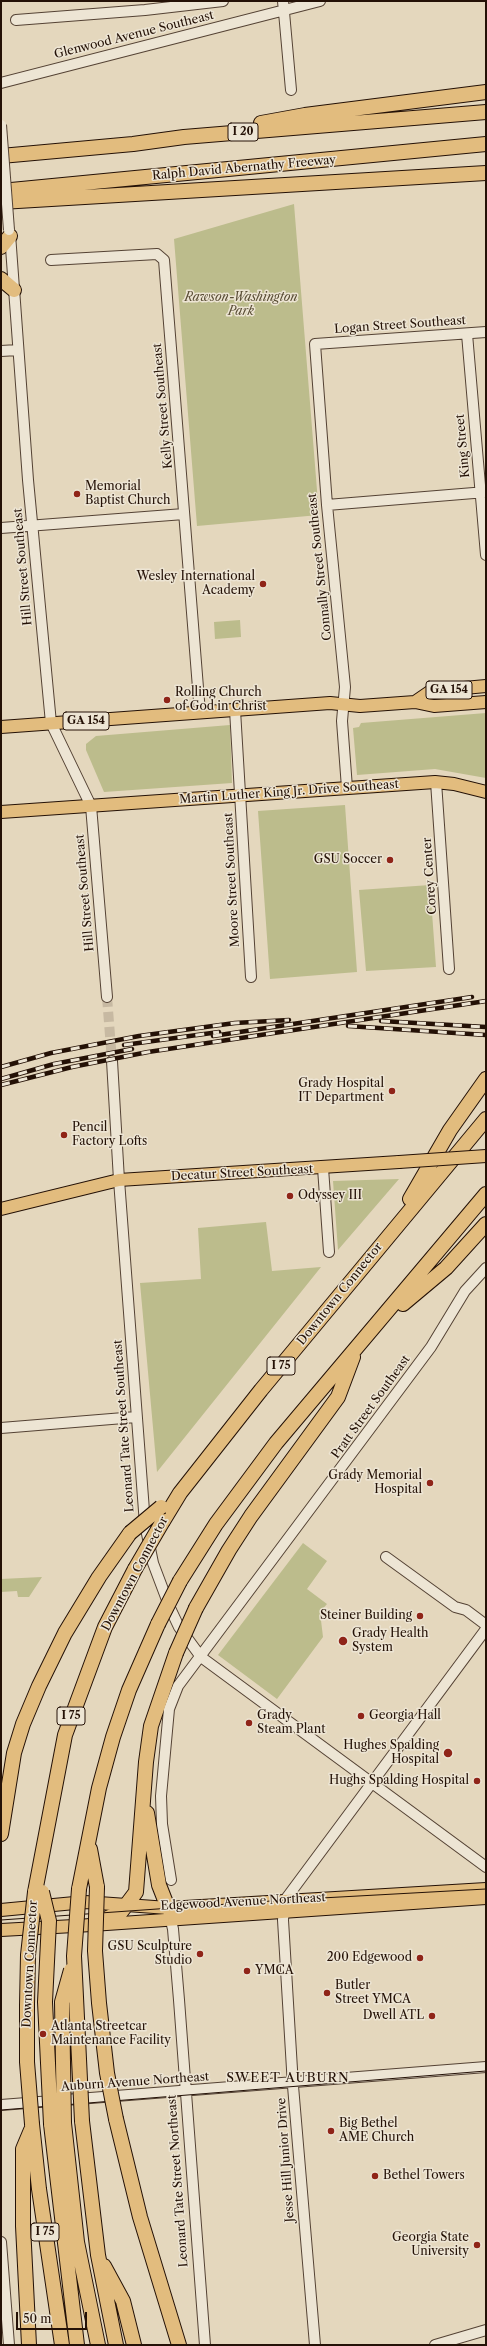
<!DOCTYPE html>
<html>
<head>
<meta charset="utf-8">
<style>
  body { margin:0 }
  #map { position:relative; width:487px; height:2346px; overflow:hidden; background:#e4d7bd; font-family:"Libre Caslon Text",serif }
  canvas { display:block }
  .frame { position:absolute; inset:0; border:2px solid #241106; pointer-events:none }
  .scale { position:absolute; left:16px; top:2312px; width:71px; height:18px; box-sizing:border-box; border:2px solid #241106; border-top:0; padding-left:5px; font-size:12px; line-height:14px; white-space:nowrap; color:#241106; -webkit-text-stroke:3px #ede5d4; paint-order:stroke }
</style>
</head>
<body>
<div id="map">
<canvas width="487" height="2346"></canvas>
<div class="frame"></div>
<div class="scale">50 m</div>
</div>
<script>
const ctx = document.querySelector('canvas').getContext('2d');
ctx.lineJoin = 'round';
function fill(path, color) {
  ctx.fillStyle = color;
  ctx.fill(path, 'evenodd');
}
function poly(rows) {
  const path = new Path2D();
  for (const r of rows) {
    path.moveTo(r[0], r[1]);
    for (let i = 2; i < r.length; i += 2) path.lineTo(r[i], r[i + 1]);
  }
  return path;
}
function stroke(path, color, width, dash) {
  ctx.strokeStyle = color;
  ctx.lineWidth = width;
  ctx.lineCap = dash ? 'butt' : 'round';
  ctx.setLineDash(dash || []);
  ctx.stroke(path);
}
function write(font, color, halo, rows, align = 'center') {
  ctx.font = font + ' "Libre Caslon Text",serif';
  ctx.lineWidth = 3;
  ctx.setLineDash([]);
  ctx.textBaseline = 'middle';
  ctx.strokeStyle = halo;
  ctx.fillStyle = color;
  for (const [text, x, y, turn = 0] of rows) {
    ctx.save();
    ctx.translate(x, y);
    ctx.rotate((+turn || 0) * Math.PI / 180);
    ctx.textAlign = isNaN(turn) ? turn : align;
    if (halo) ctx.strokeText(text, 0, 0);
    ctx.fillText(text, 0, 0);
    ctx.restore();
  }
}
const green = poly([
  [294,204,319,515,197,526,174,239],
  [240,620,241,637,215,639,214,622],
  [486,713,486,778,435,769,357,775,353,728,359,727,361,723],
  [230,725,232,783,104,792,86,750,86,744,96,736],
  [345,805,357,972,270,979,258,811],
  [430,885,436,967,366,971,359,890],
  [399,1179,338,1250,333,1181],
  [266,1222,272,1271,321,1267,157,1472,140,1283,201,1279,198,1228],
  [303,1543,327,1561,307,1589,327,1604,320,1612,323,1637,277,1699,218,1655],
  [42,1577,29,1597,18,1597,17,1591,1,1592,1,1579]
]);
const minorTunnel = poly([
  [107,997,112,1061]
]);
const minor = poly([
  [283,1,291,90],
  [16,20,145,10,223,1],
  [1,83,320,1],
  [10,234,28,480,51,723,91,806,107,997],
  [51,260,157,254,164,260,200,713],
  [467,334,486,555],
  [1,351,18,350],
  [327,505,486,492],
  [1,528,184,514],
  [235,710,251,977],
  [436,782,449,969],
  [347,788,342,721,345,687,327,505,315,344,486,332],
  [112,1061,119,1180,145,1524,153,1563,170,1608,179,1627,201,1657,486,1867],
  [323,1168,329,1252],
  [1,1428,136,1417],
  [386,1557,455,1607,466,1610,486,1625],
  [171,1880,162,1824,161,1796,169,1709,178,1686,431,1347,465,1291,486,1268],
  [169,1913,173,1929,179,2000,205,2345],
  [1,2105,486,2067],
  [1,2242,9,2345],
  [315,2345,293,2086,283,1920,285,1900,486,1629],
  [435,2345,486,2330]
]);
const major = poly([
  [415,702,431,691,486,686],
  [1,727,330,703,360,706,415,702,434,706,486,702],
  [1,812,435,782,454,784,486,792],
  [1,1209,119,1180,399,1162],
  [1,1910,85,1902,168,1908,486,1889],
  [1,1930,92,1925,486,1898]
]);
const highway = poly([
  [261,123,305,115,486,92],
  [1,156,133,144,184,137,486,112],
  [1,191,486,144],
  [1,202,486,173],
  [1,247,10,236],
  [1,279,14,290],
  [410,1199,450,1130,486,1079],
  [403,1304,446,1268,486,1224],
  [163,1521,180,1493,261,1390,486,1119],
  [180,1581,216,1524,276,1443,486,1194],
  [196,1608,229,1550,251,1516,338,1397,353,1357],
  [147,1813,159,1885,168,1908],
  [1,1834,14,1753,23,1724,39,1686,65,1633,99,1577,130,1533],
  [90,1849,97,1887],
  [79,1889,99,1788,113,1737,129,1690,158,1624],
  [35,1892,65,1735,105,1627,135,1569],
  [92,1925,121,1912,136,1892,146,1762,151,1726,176,1653],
  [116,2119,140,2217,179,2345],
  [82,2121,98,2255,116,2345],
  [64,2123,77,2242,98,2345],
  [32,2124,39,2189,62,2345],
  [51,2124,77,2345],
  [104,2266,123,2301,134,2345],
  [29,2345,23,2226,23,2149,31,2130]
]);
const tram = poly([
  [1,1920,285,1900,486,1889],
  [1,2110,486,2071]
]);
const rail = poly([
  [381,1021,486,1027],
  [348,1026,486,1035],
  [213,1036,472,997],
  [124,1045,219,1032],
  [1,1067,51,1053,139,1036,235,1023,289,1020],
  [1,1079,54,1064,132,1049],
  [1,1085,72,1067,148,1052,486,1001]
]);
const minorBridge = poly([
  [1,125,9,230]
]);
const majorBridge = poly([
  [399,1162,486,1156]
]);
const highwayBridge = poly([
  [130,1533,161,1507],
  [135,1569,163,1521],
  [158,1624,180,1581],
  [176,1653,196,1608],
  [97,1887,95,1951,99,2003,107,2073,116,2119],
  [79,1889,74,1956,82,2121],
  [42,1892,49,1921,45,2002,51,2124],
  [64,2123,62,2002,71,1970],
  [32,2124,27,2062,27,2005,28,1955,35,1892]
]);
const markers = [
  [77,494,4,"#8f2418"],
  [263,584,4,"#8f2418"],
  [167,700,4,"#8f2418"],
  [390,860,4,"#8f2418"],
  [392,1091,4,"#8f2418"],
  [64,1135,4,"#8f2418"],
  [290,1196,4,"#8f2418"],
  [430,1483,4,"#8f2418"],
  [420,1616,4,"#8f2418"],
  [343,1641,5,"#8f2418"],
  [361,1716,4,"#8f2418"],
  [249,1723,4,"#8f2418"],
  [448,1753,5,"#8f2418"],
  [477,1781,4,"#8f2418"],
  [200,1954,4,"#8f2418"],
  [420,1958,4,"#8f2418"],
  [247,1971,4,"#8f2418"],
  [327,1993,4,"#8f2418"],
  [432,2016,4,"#8f2418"],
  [43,2034,4,"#8f2418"],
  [331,2131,4,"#8f2418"],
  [375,2176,4,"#8f2418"],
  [477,2245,4,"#8f2418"]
];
const shields = [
  [243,132,30],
  [449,690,46],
  [86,721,46],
  [281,1366,28],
  [71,1716,28],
  [45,2232,28]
];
const shieldNames = [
  ["I 20",243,132],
  ["GA 154",449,690],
  ["GA 154",86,721],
  ["I 75",281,1366],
  ["I 75",71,1716],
  ["I 75",45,2232]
];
const streetNames = [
  ["Glenwood Avenue Southeast",134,35,-14],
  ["Ralph David Abernathy Freeway",244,168,-5],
  ["Logan Street Southeast",400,325,-4],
  ["Kelly Street Southeast",163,406,-95],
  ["King Street",463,446,-95],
  ["Hill Street Southeast",23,567,-95],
  ["Connally Street Southeast",320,567,-96],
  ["Martin Luther King Jr. Drive Southeast",289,792,-4],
  ["Corey Center",430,876,-94],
  ["Moore Street Southeast",232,880,-93],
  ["Hill Street Southeast",85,893,-95],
  ["Decatur Street Southeast",242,1173,-3],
  ["Downtown Connector",340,1294,-51],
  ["Pratt Street Southeast",371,1407,-54],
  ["Leonard Tate Street Southeast",124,1426,-94],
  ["Downtown Connector",135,1574,-62],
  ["Edgewood Avenue Northeast",243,1902,-3],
  ["Downtown Connector",30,1964,-87],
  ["Auburn Avenue Northeast",135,2082,-4],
  ["Jesse Hill Junior Drive",286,2160,-94],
  ["Leonard Tate Street Northeast",178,2181,-94]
];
const parkNames = [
  ["Rawson-Washington",241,298],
  ["Park",241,312]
];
const poiNames = [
  ["Memorial",85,487],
  ["Baptist Church",85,501],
  ["Wesley International",255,577,"right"],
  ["Academy",255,591,"right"],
  ["Rolling Church",175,693],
  ["of God in Christ",175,707],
  ["GSU Soccer",382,860,"right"],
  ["Grady Hospital",384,1084,"right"],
  ["IT Department",384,1098,"right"],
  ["Pencil",72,1128],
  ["Factory Lofts",72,1142],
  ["Odyssey III",298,1196],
  ["Grady Memorial",422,1476,"right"],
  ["Hospital",422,1490,"right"],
  ["Steiner Building",412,1616,"right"],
  ["Grady Health",352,1634],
  ["System",352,1648],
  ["Grady",257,1716],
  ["Steam Plant",257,1730],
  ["Georgia Hall",369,1716],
  ["Hughes Spalding",439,1746,"right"],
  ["Hospital",439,1760,"right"],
  ["Hughs Spalding Hospital",469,1781,"right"],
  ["GSU Sculpture",192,1947,"right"],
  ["Studio",192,1961,"right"],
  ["200 Edgewood",412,1958,"right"],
  ["YMCA",255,1971],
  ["Butler",335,1986],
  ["Street YMCA",335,2000],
  ["Dwell ATL",424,2016,"right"],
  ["Atlanta Streetcar",51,2027],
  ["Maintenance Facility",51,2041],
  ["Big Bethel",339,2124],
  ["AME Church",339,2138],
  ["Bethel Towers",383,2176],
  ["Georgia State",469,2238,"right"],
  ["University",469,2252,"right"]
];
const neighbourhoodNames = [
  ["SWEET AUBURN",288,2078]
];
fill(green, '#bcbc8c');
stroke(minorTunnel, '#c7b9a2', 10, [10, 5]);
stroke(minor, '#544234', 12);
stroke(major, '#241106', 14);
stroke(highway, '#241106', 16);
stroke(minor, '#ede5d4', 10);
stroke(major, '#e2bc7e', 12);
stroke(highway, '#e2bc7e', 14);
stroke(tram, '#241106', 1);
stroke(rail, '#241106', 4.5);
stroke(rail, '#ede5d4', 3, [9]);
stroke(minorBridge, '#544234', 12, []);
stroke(majorBridge, '#241106', 14, []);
stroke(highwayBridge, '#241106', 16, []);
stroke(minorBridge, '#ede5d4', 10);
stroke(majorBridge, '#e2bc7e', 12);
stroke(highwayBridge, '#e2bc7e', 14);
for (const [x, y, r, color] of markers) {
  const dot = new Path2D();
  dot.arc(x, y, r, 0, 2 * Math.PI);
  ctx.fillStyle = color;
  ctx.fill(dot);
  stroke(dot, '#ede5d4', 1.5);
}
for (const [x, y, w] of shields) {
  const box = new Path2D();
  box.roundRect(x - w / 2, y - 9, w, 18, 3);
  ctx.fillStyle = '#ede5d4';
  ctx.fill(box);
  stroke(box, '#241106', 1);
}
write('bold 11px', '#241106', null, shieldNames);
write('12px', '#241106', '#ede5d4', streetNames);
write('italic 12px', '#594d35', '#ede5d4', parkNames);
write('12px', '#241106', '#ede5d4', poiNames, 'left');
ctx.letterSpacing = '1px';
write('13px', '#241106', '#ede5d4', neighbourhoodNames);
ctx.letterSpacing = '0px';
</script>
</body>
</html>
